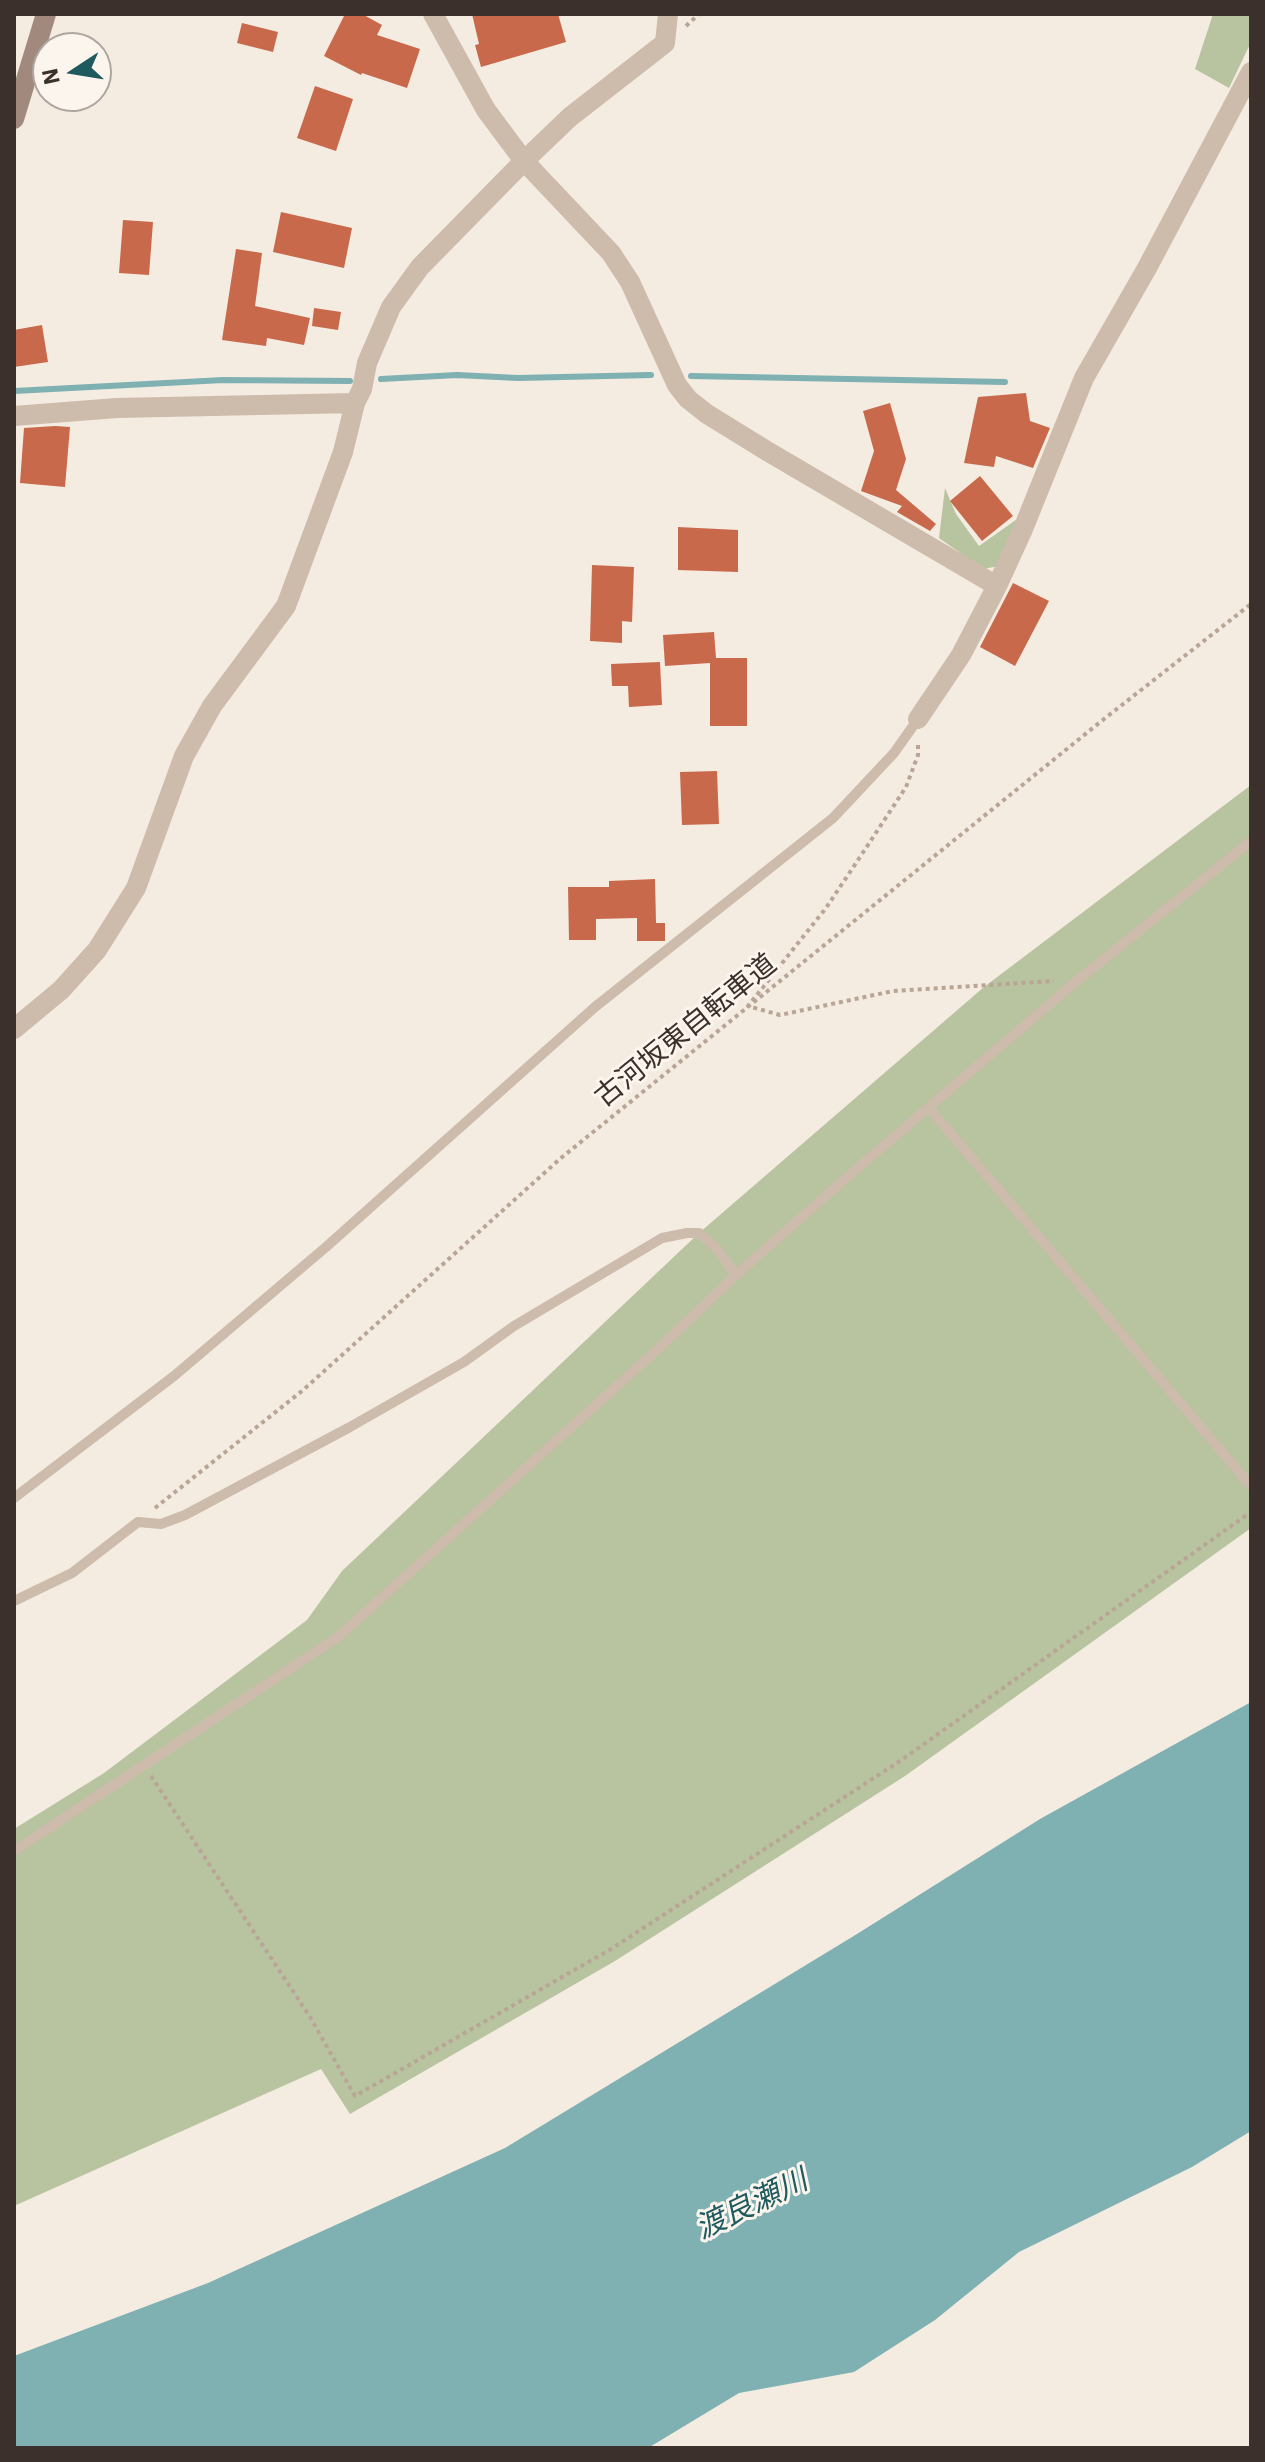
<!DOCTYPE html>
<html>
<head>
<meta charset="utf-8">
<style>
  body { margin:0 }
  #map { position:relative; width:1265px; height:2462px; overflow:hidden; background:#f4ebe1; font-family:"IBM Plex Sans",sans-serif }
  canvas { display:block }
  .frame { position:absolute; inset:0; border:16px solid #3b302b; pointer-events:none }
  .north { position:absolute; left:32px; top:32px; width:80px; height:80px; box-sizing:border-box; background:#fbf5ee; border:2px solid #aea6a0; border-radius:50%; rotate:258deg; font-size:22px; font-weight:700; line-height:32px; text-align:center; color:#3b302b }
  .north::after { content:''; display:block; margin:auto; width:28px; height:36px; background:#1f5a5e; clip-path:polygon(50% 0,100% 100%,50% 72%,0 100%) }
</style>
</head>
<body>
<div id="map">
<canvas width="1265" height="2462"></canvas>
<div class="frame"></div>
<div class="north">N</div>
</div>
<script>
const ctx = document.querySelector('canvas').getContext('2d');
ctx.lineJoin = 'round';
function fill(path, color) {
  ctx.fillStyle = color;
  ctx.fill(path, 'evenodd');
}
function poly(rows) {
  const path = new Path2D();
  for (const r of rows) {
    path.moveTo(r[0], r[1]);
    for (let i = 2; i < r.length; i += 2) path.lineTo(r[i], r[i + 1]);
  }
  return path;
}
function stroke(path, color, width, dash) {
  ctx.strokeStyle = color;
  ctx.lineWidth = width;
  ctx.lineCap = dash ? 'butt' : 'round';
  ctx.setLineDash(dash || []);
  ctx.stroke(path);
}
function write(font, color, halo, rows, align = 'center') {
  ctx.font = font + ' "IBM Plex Sans","Noto Sans JP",sans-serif';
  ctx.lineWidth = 6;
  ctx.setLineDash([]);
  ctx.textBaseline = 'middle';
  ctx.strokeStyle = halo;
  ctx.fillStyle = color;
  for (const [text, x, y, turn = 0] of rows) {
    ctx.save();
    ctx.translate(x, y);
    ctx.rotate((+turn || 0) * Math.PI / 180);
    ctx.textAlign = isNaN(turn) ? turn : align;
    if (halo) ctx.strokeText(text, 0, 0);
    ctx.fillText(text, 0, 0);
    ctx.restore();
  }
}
const green = poly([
  [1213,14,1251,14,1251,42,1229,88,1195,69],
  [945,488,956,514,979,546,1020,517,999,566,983,569,939,538],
  [1251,785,1251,1528,905,1776,615,1961,350,2114,321,2069,14,2206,14,1829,104,1773,307,1620,342,1571,699,1233,984,987]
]);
const water = poly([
  [1251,1702,1251,2131,1192,2167,1019,2252,935,2320,854,2372,739,2393,648,2448,14,2448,14,2356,208,2283,505,2148,857,1934,1040,1819]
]);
const stream = poly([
  [691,376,1005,382],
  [381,379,457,375,518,378,651,375],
  [14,391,223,380,350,381]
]);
const building = poly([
  [345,14,362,14,382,25,377,35,420,49,407,88,362,73,361,75,324,56],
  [472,14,558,14,566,42,481,67,475,45,479,44],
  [242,23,278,32,273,52,237,43],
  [315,86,353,99,336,151,297,138],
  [281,212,352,228,344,268,273,252],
  [123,220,153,222,149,275,119,273],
  [236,249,262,253,255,306,310,318,304,345,267,338,266,346,222,340],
  [314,308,341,312,338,330,312,326],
  [42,325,48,362,14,367,14,330],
  [1026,393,1030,421,1050,428,1033,468,996,456,994,467,964,463,978,397],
  [890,403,906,459,896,490,936,524,930,531,897,512,902,506,861,491,874,451,863,411],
  [55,426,70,427,65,487,20,483,24,428],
  [980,476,1013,516,982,541,950,501],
  [678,527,738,530,738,572,678,570],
  [592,565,634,567,632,622,622,621,622,643,590,641],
  [1013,583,1049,601,1015,666,980,647],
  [714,632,716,658,747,658,747,726,710,726,710,663,665,666,663,635],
  [660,662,662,705,629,707,628,686,612,686,611,664],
  [717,771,719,824,682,825,680,772],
  [655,879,656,923,665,923,665,941,637,941,637,918,596,919,596,940,569,940,568,887,609,887,609,881]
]);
const path = poly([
  [686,26,699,14],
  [918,745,918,755,906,787,864,851,826,908,748,1006,780,1015,893,991,1054,981],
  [155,1508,302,1391,561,1158,1104,719,1251,604],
  [151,1776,310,2017,355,2096,611,1949,900,1761,1251,1512]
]);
const lane = poly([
  [929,1108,1251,1486],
  [14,1498,174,1376,326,1247,595,1007,833,818,894,753,918,719],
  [14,1601,72,1573,138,1522,161,1524,185,1515,350,1427,464,1362,514,1326,662,1238,687,1233,699,1233,715,1247,736,1275],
  [14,1851,338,1637,658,1349,736,1275,846,1178,1079,979,1251,841]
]);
const street = poly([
  [433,14,486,110,524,161,611,253,630,282,677,385,688,399,707,414,767,451,997,586],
  [14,416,117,408,355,403],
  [918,719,961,655,997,586,1023,529,1084,378,1147,268,1251,72],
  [14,1029,61,990,97,950,136,888,184,756,212,706,286,606,343,452,355,403,362,389,367,363,391,307,420,267,524,161,570,117,665,43,668,14]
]);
const secondary = poly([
  [14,119,46,14]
]);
const streetNames = [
  ["古河坂東自転車道",686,1031,-39]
];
const waterNames = [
  ["渡良瀬川",752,2205,-26]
];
fill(green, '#b8c4a0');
fill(water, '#7fb0b2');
stroke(stream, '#7fb0b2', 6);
fill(building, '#c8694b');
stroke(path, '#b9a596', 4, [4, 4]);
stroke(lane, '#cdbbac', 10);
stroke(street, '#cdbbac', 20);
stroke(secondary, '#a18a7d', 20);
write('28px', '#3b302b', '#fbf5ee', streetNames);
write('italic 30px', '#1f5a5e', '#fbf5ee', waterNames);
</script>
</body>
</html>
